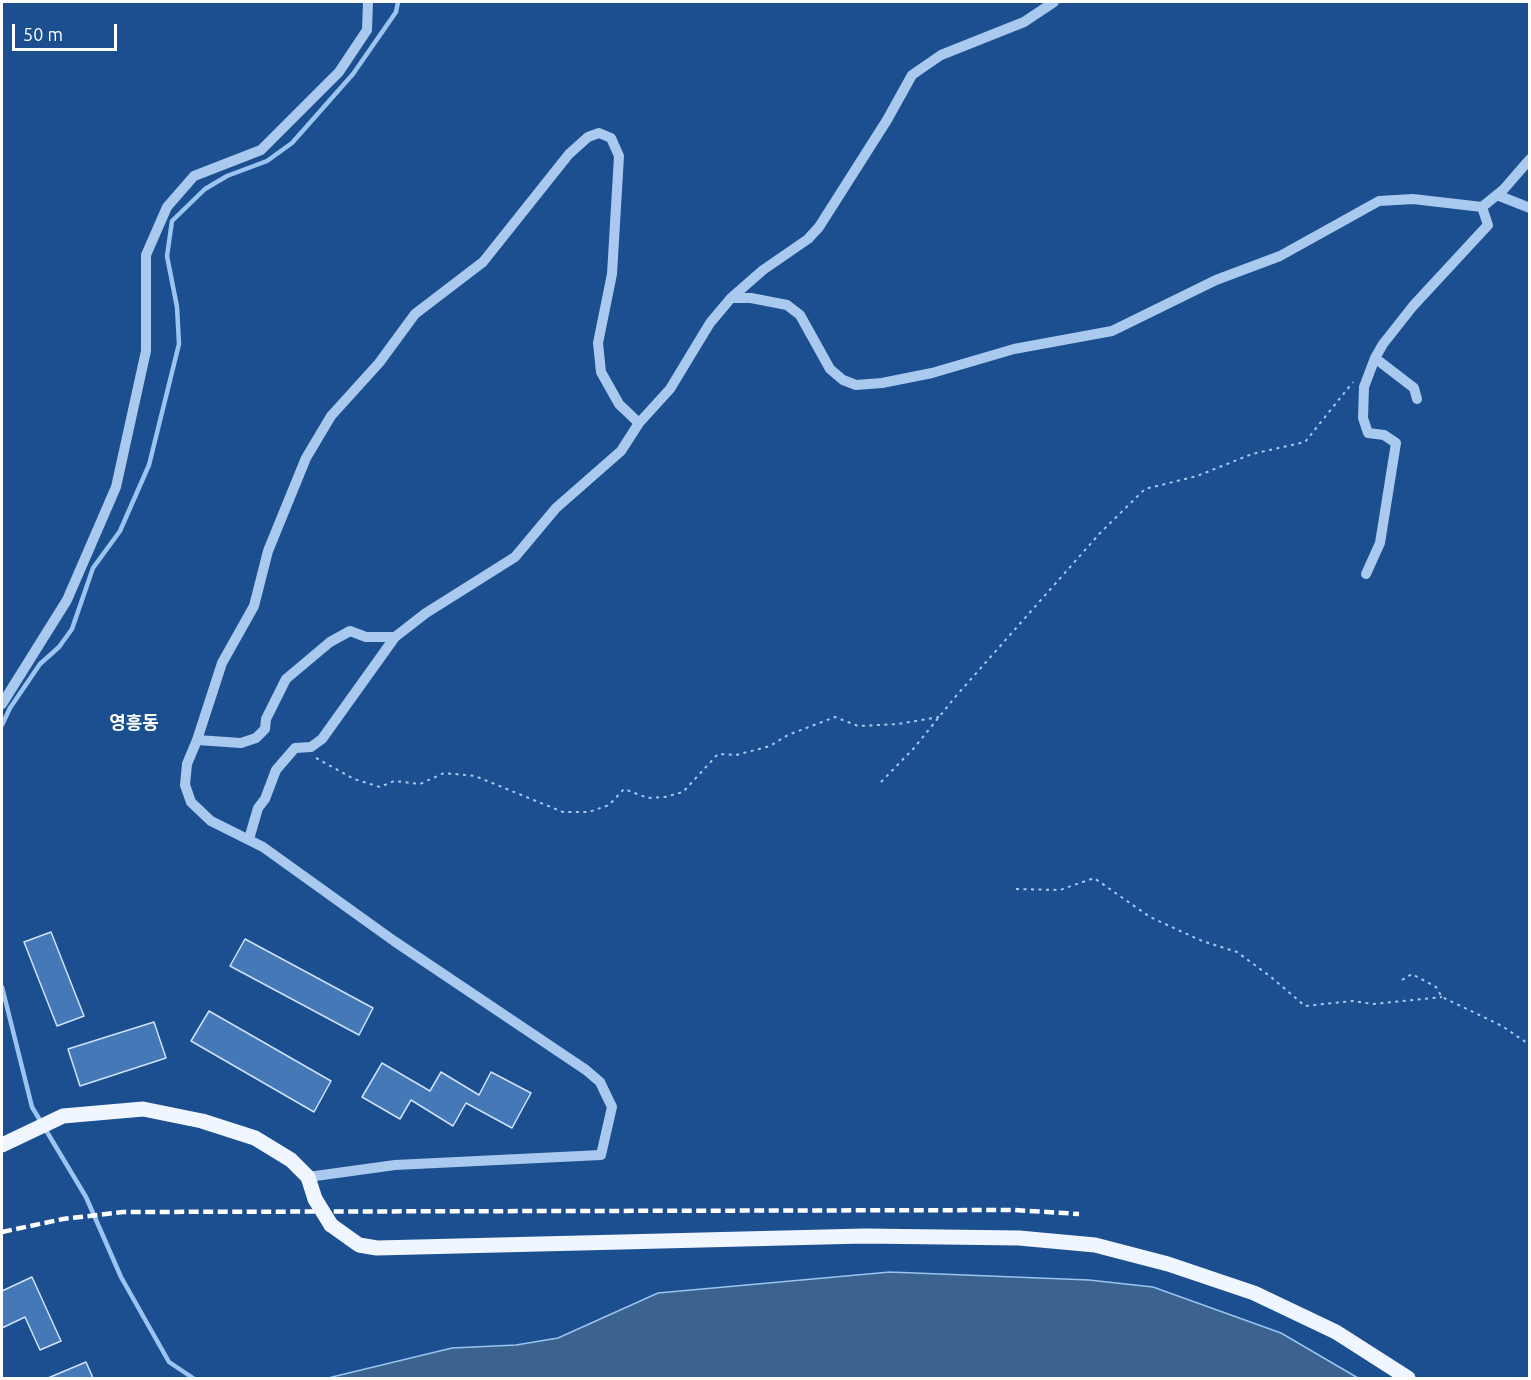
<!DOCTYPE html>
<html>
<head>
<meta charset="utf-8">
<style>
  body { margin:0 }
  #map { position:relative; width:1531px; height:1380px; overflow:hidden; background:#1b4f8f; font-family:Ubuntu,sans-serif }
  canvas { display:block }
  .frame { position:absolute; inset:0; border:3px solid #fff; pointer-events:none }
  .scale { position:absolute; left:12px; top:24px; width:105px; height:27px; box-sizing:border-box; border:3px solid #fff; border-top:0; padding-left:8px; font-size:18px; line-height:21px; white-space:nowrap; color:#fff; -webkit-text-stroke:4px #1b4f8f; paint-order:stroke }
</style>
</head>
<body>
<div id="map">
<canvas width="1531" height="1380"></canvas>
<div class="frame"></div>
<div class="scale">50 m</div>
</div>
<script>
const ctx = document.querySelector('canvas').getContext('2d');
ctx.lineJoin = 'round';
function fill(path, color) {
  ctx.fillStyle = color;
  ctx.fill(path, 'evenodd');
}
function poly(rows) {
  const path = new Path2D();
  for (const r of rows) {
    path.moveTo(r[0], r[1]);
    for (let i = 2; i < r.length; i += 2) path.lineTo(r[i], r[i + 1]);
  }
  return path;
}
function stroke(path, color, width, dash) {
  ctx.strokeStyle = color;
  ctx.lineWidth = width;
  ctx.lineCap = dash ? 'butt' : 'round';
  ctx.setLineDash(dash || []);
  ctx.stroke(path);
}
function write(font, color, halo, rows, align = 'center') {
  ctx.font = font + ' Ubuntu,"Noto Sans KR",sans-serif';
  ctx.lineWidth = 5;
  ctx.setLineDash([]);
  ctx.textBaseline = 'middle';
  ctx.strokeStyle = halo;
  ctx.fillStyle = color;
  for (const [text, x, y, turn = 0] of rows) {
    ctx.save();
    ctx.translate(x, y);
    ctx.rotate((+turn || 0) * Math.PI / 180);
    ctx.textAlign = isNaN(turn) ? turn : align;
    if (halo) ctx.strokeText(text, 0, 0);
    ctx.fillText(text, 0, 0);
    ctx.restore();
  }
}
const water = poly([
  [890,1272,1089,1280,1153,1287,1281,1333,1358,1378,328,1378,452,1348,516,1345,558,1338,658,1293,890,1272]
]);
const stream = poly([
  [2,725,10,708,40,664,59,647,72,629,93,568,120,531,149,465,179,344,177,307,167,256,172,221,205,189,227,176,267,161,292,143,353,74,396,12,398,2],
  [2,987,32,1107,86,1197,121,1277,169,1362,193,1378]
]);
const building = poly([
  [51,932,84,1016,57,1026,24,942,51,932],
  [245,939,373,1008,359,1035,230,966,245,939],
  [209,1011,331,1081,314,1112,191,1041,209,1011],
  [154,1022,166,1058,80,1086,68,1049,154,1022],
  [382,1063,430,1091,441,1072,479,1095,491,1072,531,1093,512,1128,466,1103,453,1126,411,1100,400,1119,362,1097,382,1063],
  [32,1277,61,1341,40,1350,25,1317,2,1328,2,1291,32,1277],
  [86,1362,93,1378,48,1378,86,1362]
]);
const path = poly([
  [316,758,354,779,380,787,394,781,420,784,444,773,475,776,563,812,589,812,609,805,624,789,648,798,665,797,683,792,718,754,736,755,770,746,788,735,835,717,858,726,898,724,939,717],
  [881,782,914,748,956,696,1101,532,1145,489,1197,476,1252,454,1305,442,1353,382],
  [1016,889,1060,890,1094,878,1150,917,1202,941,1237,952,1271,977,1305,1006,1353,1001,1373,1004,1442,997],
  [1402,980,1412,974,1436,987,1442,997,1502,1026,1530,1045]
]);
const minor = poly([
  [1497,195,1530,208],
  [731,298,751,298,787,305,800,315,830,369,843,380,856,385,882,383,932,373,1014,349,1112,331,1216,280,1280,256,1379,201,1413,199,1482,207,1503,190,1530,159],
  [1375,358,1414,388,1417,399],
  [1366,574,1380,543,1396,443,1384,435,1368,433,1363,418,1364,387,1375,358,1383,344,1413,306,1488,225,1482,207],
  [2,704,67,600,116,487,146,351,146,255,167,207,194,176,261,150,339,72,367,30,368,2],
  [197,740,222,663,254,606,268,551,306,458,331,416,379,363,415,314,483,262,569,154,588,137,599,133,611,138,619,156,612,274,598,343,601,372,619,404,639,423],
  [249,839,258,808,265,799,276,770,295,748,311,747,322,739,395,637],
  [308,1177,395,1165,601,1155,612,1107,600,1082,586,1070,394,941,263,847,211,821,191,802,185,785,187,764,197,740,241,743,256,738,265,729,266,719,286,679,330,642,350,631,366,637,395,637,426,613,515,557,556,508,621,451,639,423,670,389,710,323,731,298,763,270,808,239,819,227,887,120,912,75,941,55,1024,22,1054,2]
]);
const major = poly([
  [2,1145,63,1116,143,1109,202,1121,255,1138,291,1160,308,1177,315,1199],
  [331,1225,359,1245,377,1248,865,1236,1019,1238,1095,1245,1168,1264,1254,1293,1336,1332,1408,1378]
]);
const rail = poly([
  [2,1232,63,1219,123,1212,1014,1210,1079,1214]
]);
const majorBridge = poly([
  [315,1199,331,1225]
]);
const quarterNames = [
  ["영흥동",134,723]
];
fill(water, '#3c6290');
stroke(water, '#9cc4f0', 1.5);
stroke(stream, '#9cc4f0', 4.5);
fill(building, '#4478b7');
stroke(building, '#cfe3fa', 1.5);
stroke(path, '#a9c9ee', 2, [3, 4.5]);
stroke(minor, '#a9c9ee', 10);
stroke(major, '#f0f6ff', 15);
stroke(rail, '#fff', 4.5, [10, 4.5]);
stroke(majorBridge, '#f0f6ff', 15);
write('bold 18px', '#fff', '#1b4f8f', quarterNames);
</script>
</body>
</html>
